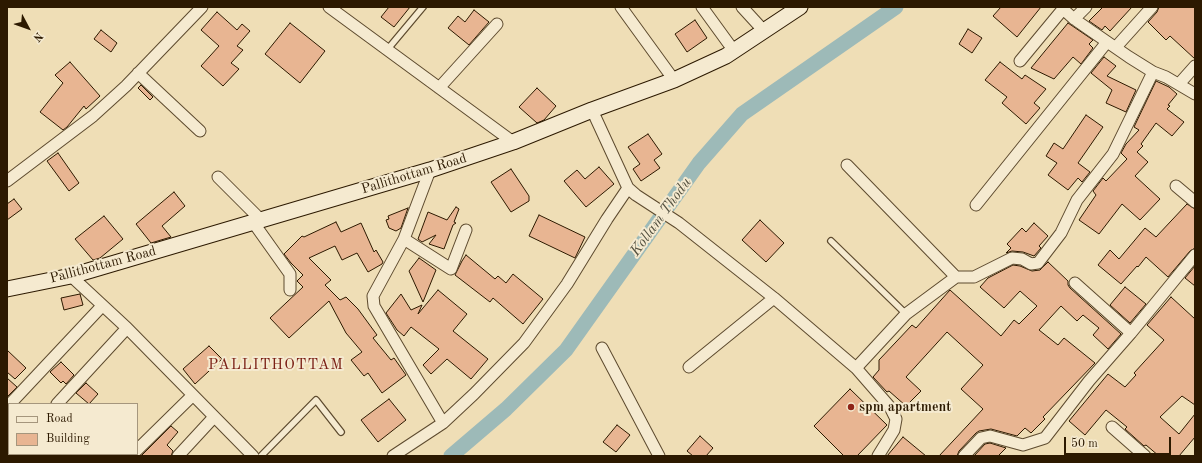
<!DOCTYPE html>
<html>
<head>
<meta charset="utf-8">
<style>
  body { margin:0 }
  #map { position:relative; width:1202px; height:463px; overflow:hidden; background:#efdeb6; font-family:"Old Standard TT",serif }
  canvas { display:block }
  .frame { position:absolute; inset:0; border:8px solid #2c1900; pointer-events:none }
  .legend { position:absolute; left:8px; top:403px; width:130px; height:52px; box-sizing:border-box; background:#f5ead0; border:1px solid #a5967d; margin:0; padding:5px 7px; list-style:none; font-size:12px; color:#2c1900 }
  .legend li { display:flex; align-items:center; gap:8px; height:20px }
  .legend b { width:20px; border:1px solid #a5967d }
  .north { position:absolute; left:8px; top:8px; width:40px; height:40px; -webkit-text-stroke:3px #f5ead0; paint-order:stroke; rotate:131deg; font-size:11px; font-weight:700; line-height:16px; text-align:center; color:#2c1900 }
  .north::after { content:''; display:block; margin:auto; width:14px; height:18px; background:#2c1900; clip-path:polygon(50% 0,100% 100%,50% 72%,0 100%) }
  .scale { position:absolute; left:1064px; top:437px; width:107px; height:18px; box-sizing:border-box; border:2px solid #2c1900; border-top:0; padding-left:5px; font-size:12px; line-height:14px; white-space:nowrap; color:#2c1900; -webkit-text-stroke:3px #f5ead0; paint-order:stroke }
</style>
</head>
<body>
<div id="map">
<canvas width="1202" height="463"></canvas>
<div class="frame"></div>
<ul class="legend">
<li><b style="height:5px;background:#f5ead0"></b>Road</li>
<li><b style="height:11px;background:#e8b592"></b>Building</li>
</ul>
<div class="north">N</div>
<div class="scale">50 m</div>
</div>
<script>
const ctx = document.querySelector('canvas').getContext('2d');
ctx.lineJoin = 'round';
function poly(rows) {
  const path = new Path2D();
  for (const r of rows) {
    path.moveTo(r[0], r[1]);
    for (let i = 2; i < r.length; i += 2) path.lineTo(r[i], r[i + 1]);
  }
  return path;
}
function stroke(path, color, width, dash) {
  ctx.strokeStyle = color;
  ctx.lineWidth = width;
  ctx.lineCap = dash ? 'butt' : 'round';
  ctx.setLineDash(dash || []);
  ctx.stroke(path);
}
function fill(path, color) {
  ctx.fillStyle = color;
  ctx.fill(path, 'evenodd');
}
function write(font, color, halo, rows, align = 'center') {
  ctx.font = font + ' "Old Standard TT",serif';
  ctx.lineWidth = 4;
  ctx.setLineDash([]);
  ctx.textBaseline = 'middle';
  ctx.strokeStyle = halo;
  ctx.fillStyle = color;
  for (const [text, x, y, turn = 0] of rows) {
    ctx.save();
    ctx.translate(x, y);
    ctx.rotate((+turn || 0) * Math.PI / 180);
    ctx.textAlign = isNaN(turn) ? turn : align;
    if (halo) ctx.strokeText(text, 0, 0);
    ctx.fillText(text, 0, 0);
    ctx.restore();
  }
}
const canal = poly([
  [451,456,506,409,566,350,699,163,742,114,896,7]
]);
const building = poly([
  [389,7,410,7,394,27,381,17,389,7],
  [1001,7,1041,7,1017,37,993,16,1001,7],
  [1103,7,1132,7,1110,31,1105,26,1102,30,1089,21,1103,7],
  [1159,7,1195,7,1195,59,1170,36,1166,40,1148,22,1157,12,1159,7],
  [474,10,489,22,469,45,448,28,458,16,465,22,474,10],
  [217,12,237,30,242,24,250,31,237,46,243,50,231,63,239,69,223,86,201,66,219,46,201,30,217,12],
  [695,20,707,38,687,52,675,34,695,20],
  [290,23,325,51,300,83,265,54,290,23],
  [1068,23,1093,40,1089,44,1093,48,1081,64,1073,57,1054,79,1031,68,1068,23],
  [968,29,982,38,972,53,959,44,968,29],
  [101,30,117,43,111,52,94,39,101,30],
  [1104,57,1116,66,1107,76,1136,90,1126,112,1106,103,1112,90,1091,73,1104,57],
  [70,62,100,96,86,109,84,106,67,127,63,130,40,112,63,83,55,75,70,62],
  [1000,62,1022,79,1025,75,1046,89,1034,103,1040,108,1026,124,1002,103,1007,97,985,80,1000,62],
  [1156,81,1169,87,1177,94,1168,105,1170,106,1167,109,1184,122,1172,136,1156,123,1141,144,1143,146,1137,152,1148,162,1135,176,1160,199,1140,220,1122,204,1099,234,1079,220,1096,195,1093,191,1103,178,1106,181,1127,159,1121,153,1126,144,1139,130,1134,127,1156,81],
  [141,85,153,97,150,100,138,88,141,85],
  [537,88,556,106,544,120,537,123,519,107,537,88],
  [1086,115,1103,127,1078,163,1090,172,1082,182,1078,178,1068,190,1048,175,1057,163,1046,156,1054,143,1063,149,1086,115],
  [648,134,662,154,654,160,660,168,641,181,633,169,640,164,628,147,648,134],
  [58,153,79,183,69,191,47,161,58,153],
  [599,167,614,184,586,207,564,181,577,170,585,179,599,167],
  [511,169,529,196,529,201,511,212,491,182,511,169],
  [174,192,185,206,162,226,171,237,151,243,136,224,174,192],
  [14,199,22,209,7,220,7,204,14,199],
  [1187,204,1195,209,1195,248,1190,251,1168,277,1146,257,1138,267,1137,266,1121,284,1098,265,1110,250,1119,259,1145,228,1156,237,1187,204],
  [456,207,459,209,454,222,456,223,453,225,444,249,429,244,436,235,422,242,418,239,428,212,447,220,456,207],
  [408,208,401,228,396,231,389,228,386,220,389,219,388,216,408,208],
  [539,215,585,237,575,258,529,236,539,215],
  [104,216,123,239,100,258,93,260,75,239,104,216],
  [760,220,784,243,766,262,742,240,760,220],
  [336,222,341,232,361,223,374,252,376,250,383,262,382,264,368,272,357,253,342,260,335,246,309,258,331,280,325,285,340,300,346,297,358,309,377,335,373,338,391,360,394,358,406,375,382,393,368,373,364,376,351,360,362,352,346,333,329,301,289,338,270,318,303,287,297,281,303,275,291,263,284,254,302,236,304,237,336,222],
  [1034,223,1048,236,1039,246,1041,248,1034,256,1023,252,1012,251,1006,253,1011,248,1007,244,1022,228,1026,232,1034,223],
  [466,255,495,279,498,276,506,283,513,274,543,299,523,324,493,298,490,302,455,275,462,261,466,255],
  [419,258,436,270,423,302,409,271,419,258],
  [1048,262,1068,281,1068,285,1070,288,1121,334,1108,349,1093,335,1099,328,1083,315,1077,321,1061,306,1039,330,1058,345,1064,338,1095,363,1043,417,1045,419,1031,433,1025,428,1017,436,991,429,979,431,976,433,959,451,957,456,939,456,983,409,961,389,983,365,947,332,906,377,921,391,906,406,889,391,887,392,873,377,879,370,879,360,912,325,916,328,950,290,1001,336,1014,320,1019,324,1037,306,1020,291,1004,308,980,287,988,278,1013,265,1020,266,1032,271,1040,270,1048,262],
  [1195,266,1195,286,1185,278,1195,266],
  [1125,287,1146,304,1130,323,1110,305,1125,287],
  [438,290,467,314,453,331,488,359,471,379,447,359,431,374,423,365,439,349,411,327,404,336,397,330,386,313,401,294,411,310,422,305,418,314,438,290],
  [80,294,83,305,64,310,61,298,80,294],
  [1171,297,1195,319,1195,405,1182,396,1160,417,1179,434,1195,414,1195,437,1179,456,1159,456,1146,445,1144,446,1125,429,1127,427,1106,410,1085,435,1069,421,1108,374,1125,387,1136,375,1134,373,1164,340,1147,325,1171,297],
  [209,346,222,359,195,384,183,369,209,346],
  [7,350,26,368,15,379,7,372,7,350],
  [61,362,74,375,66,384,63,381,61,383,50,372,61,362],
  [7,378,17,387,7,397,7,378],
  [86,383,98,394,89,404,76,393,86,383],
  [850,389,887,425,857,456,844,456,814,426,850,389],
  [389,399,406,420,378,442,361,420,389,399],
  [617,425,630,435,616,452,603,442,617,425],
  [171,426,178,432,167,445,173,451,171,456,141,456,171,426],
  [700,436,713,448,706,456,693,456,687,451,700,436],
  [903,437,926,456,887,456,903,437],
  [990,443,1006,448,998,456,974,456,985,444,990,443]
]);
const lane = poly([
  [387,50,423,7],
  [831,241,906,314],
  [261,456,316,400,341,432]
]);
const street = poly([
  [329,7,513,142],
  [621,7,674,80],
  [702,7,734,51],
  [742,7,764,31],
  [1074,19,1086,7],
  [1116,47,1152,7],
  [1020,61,1063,9,1074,19,1129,57,1153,72,1166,77,1195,94],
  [138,73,200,131],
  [1179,84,1195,66],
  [439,88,497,24],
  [592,110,628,188,636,195,679,223,774,298,856,368,890,407,896,419,894,430,878,456],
  [847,165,956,277],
  [430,170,404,239,373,296,374,306,443,423],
  [218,177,261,220],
  [7,181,93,116,126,86,202,7],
  [1176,186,1195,202],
  [976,205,1107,42],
  [253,222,290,274,290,290],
  [404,239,451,269,466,230],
  [71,276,127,328,253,456],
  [1075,283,1131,333],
  [602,348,659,456],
  [689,367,774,298],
  [856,368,906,314,956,277,974,277,1012,258,1022,259,1031,264,1038,263,1061,233,1077,200,1113,154,1153,72],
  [10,404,102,306],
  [57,404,127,328],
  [1112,427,1145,456],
  [7,431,9,433],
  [137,450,193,395],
  [31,454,33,456],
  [110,454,112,456],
  [178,456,214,417],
  [393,456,443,423,474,394,524,343,567,284,607,219,628,188],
  [964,456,981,438,990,436,1023,445,1045,438,1089,381,1131,333,1195,255]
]);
const secondary = poly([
  [7,289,71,276,430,170,513,142,592,110,674,80,726,56,800,7]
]);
const markers = [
  [851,407,4,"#8f2418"]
];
const streetNames = [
  ["Pallithottam Road",414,174,-17],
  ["Pallithottam Road",103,265,-15]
];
const poiNames = [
  ["spm apartment",859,407]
];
const waterNames = [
  ["Kollam Thodu",661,217,-54]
];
const neighbourhoodNames = [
  ["PALLITHOTTAM",276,365]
];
stroke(canal, '#9dbab8', 15);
fill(building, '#e8b592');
stroke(building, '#2c1900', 1);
stroke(lane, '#5d4a2e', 8);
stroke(street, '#5d4a2e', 13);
stroke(secondary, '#2c1900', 17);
stroke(lane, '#f5ead0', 5.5);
stroke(street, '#f5ead0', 11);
stroke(secondary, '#f5ead0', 15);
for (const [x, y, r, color] of markers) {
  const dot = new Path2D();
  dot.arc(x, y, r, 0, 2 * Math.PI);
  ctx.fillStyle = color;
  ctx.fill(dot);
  stroke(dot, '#f5ead0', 1.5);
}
write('14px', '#2c1900', '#f5ead0', streetNames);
write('bold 14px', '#2c1900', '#f5ead0', poiNames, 'left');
write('italic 15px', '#545140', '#f5ead0', waterNames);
ctx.letterSpacing = '1px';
write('15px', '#7a1f14', '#f5ead0', neighbourhoodNames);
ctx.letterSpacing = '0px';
</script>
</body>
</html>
